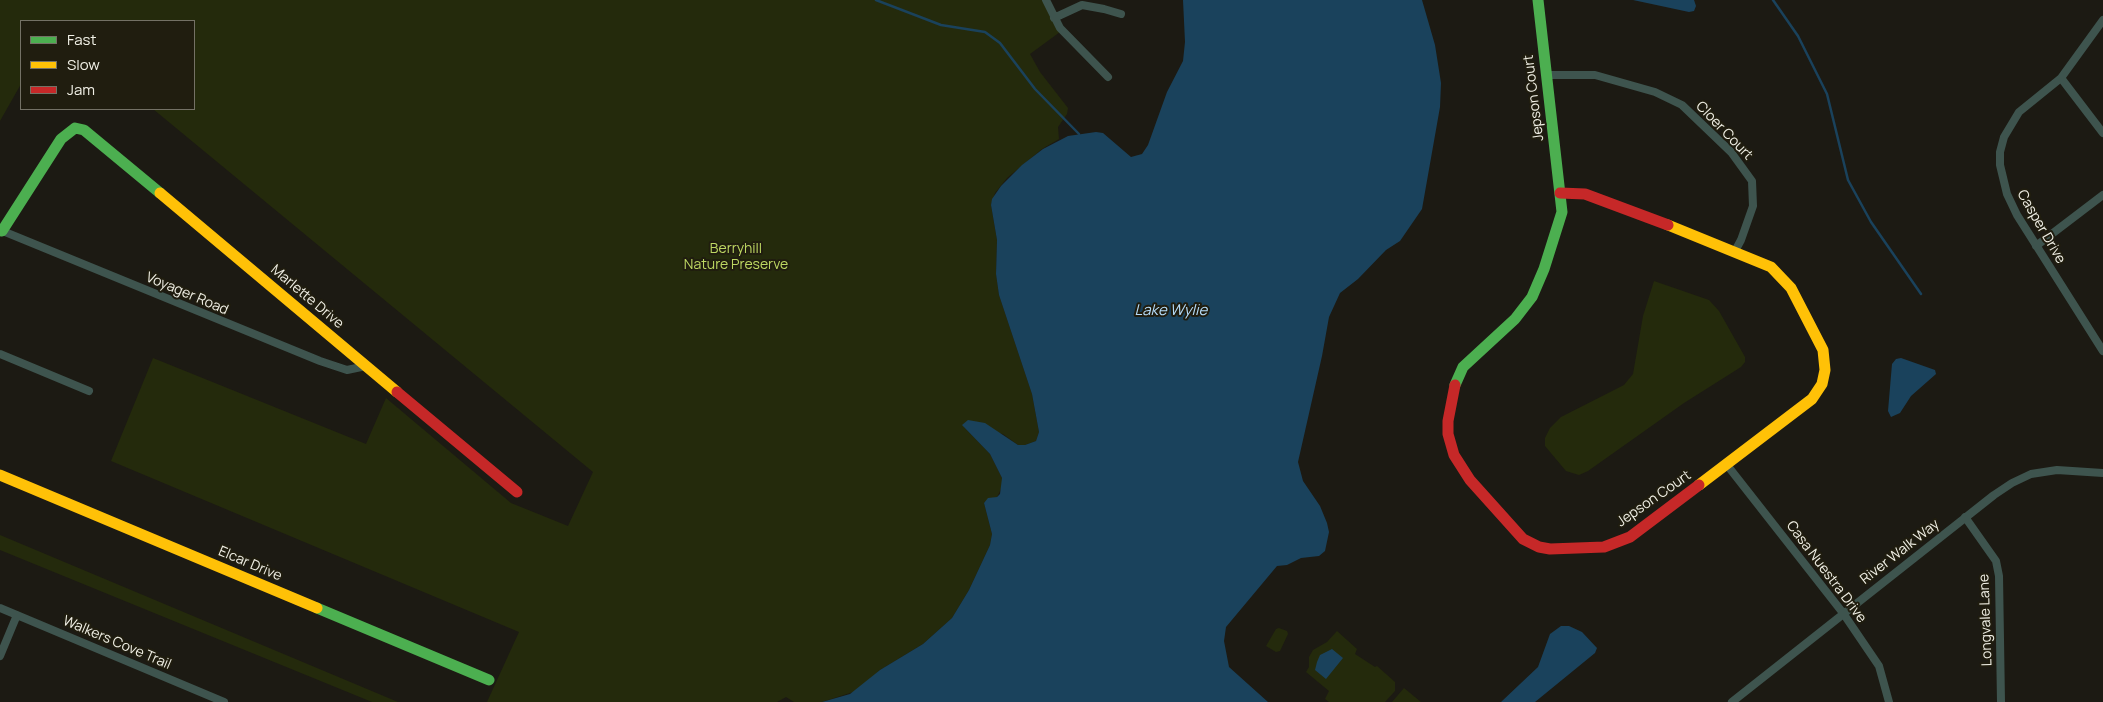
<!DOCTYPE html>
<html>
<head>
<meta charset="utf-8">
<style>
  body { margin:0 }
  #map { position:relative; width:2103px; height:702px; overflow:hidden; background:#1c1a13; font-family:Manrope,sans-serif }
  canvas { display:block }
  .legend { position:absolute; left:20px; top:20px; width:175px; height:90px; box-sizing:border-box; background:#201d0f; border:1px solid #747165; margin:0; padding:6px 9px; list-style:none; font-size:15px; color:#f1f0e6 }
  .legend li { display:flex; align-items:center; gap:10px; height:25px }
  .legend b { width:25px; border:1px solid #747165 }
</style>
</head>
<body>
<div id="map">
<canvas width="2103" height="702"></canvas>
<ul class="legend">
<li><b style="height:6px;background:#4caf50"></b>Fast</li>
<li><b style="height:6px;background:#ffc107"></b>Slow</li>
<li><b style="height:6px;background:#c62828"></b>Jam</li>
</ul>
</div>
<script>
const ctx = document.querySelector('canvas').getContext('2d');
ctx.lineJoin = 'round';
function fill(path, color) {
  ctx.fillStyle = color;
  ctx.fill(path, 'evenodd');
}
function poly(rows) {
  const path = new Path2D();
  for (const r of rows) {
    path.moveTo(r[0], r[1]);
    for (let i = 2; i < r.length; i += 2) path.lineTo(r[i], r[i + 1]);
  }
  return path;
}
function stroke(path, color, width, dash) {
  ctx.strokeStyle = color;
  ctx.lineWidth = width;
  ctx.lineCap = dash ? 'butt' : 'round';
  ctx.setLineDash(dash || []);
  ctx.stroke(path);
}
function write(font, color, halo, rows, align = 'center') {
  ctx.font = font + ' Manrope,sans-serif';
  ctx.lineWidth = 4;
  ctx.setLineDash([]);
  ctx.textBaseline = 'middle';
  ctx.strokeStyle = halo;
  ctx.fillStyle = color;
  for (const [text, x, y, turn = 0] of rows) {
    ctx.save();
    ctx.translate(x, y);
    ctx.rotate((+turn || 0) * Math.PI / 180);
    ctx.textAlign = isNaN(turn) ? turn : align;
    if (halo) ctx.strokeText(text, 0, 0);
    ctx.fillText(text, 0, 0);
    ctx.restore();
  }
}
const green = poly([
  [0,0,1043,0,1060,32,1030,54,1040,72,1068,108,1067,114,1058,127,1059,139,1042,149,1007,178,995,193,991,205,997,240,996,274,999,295,1032,394,1039,432,1036,441,1025,445,1018,445,1003,434,964,427,990,454,1002,478,1002,487,997,497,984,503,992,534,990,545,969,590,952,618,923,644,880,670,856,691,822,702,794,702,786,697,777,702,487,702,519,632,111,461,153,358,366,444,386,398,511,503,568,526,593,472,153,109,194,109,194,21,21,21,21,84,0,121],
  [1654,281,1709,300,1719,311,1745,357,1745,362,1741,367,1684,403,1588,471,1579,475,1566,471,1545,446,1545,438,1550,428,1561,417,1624,385,1633,374,1643,316],
  [0,535,398,702,372,702,0,550],
  [1279,628,1287,631,1288,634,1280,651,1276,652,1266,646,1276,629],
  [1337,631,1357,649,1355,654,1375,667,1377,666,1395,682,1395,691,1385,702,1329,702,1325,699,1329,691,1306,672,1309,667,1309,657,1313,650,1327,642],
  [1404,688,1421,702,1392,702]
]);
const water = poly([
  [1183,0,1422,0,1435,45,1441,83,1440,107,1422,209,1400,241,1386,250,1358,279,1340,293,1329,317,1322,356,1298,462,1303,481,1320,506,1327,523,1329,532,1325,551,1319,556,1301,558,1287,565,1277,566,1226,627,1224,641,1229,667,1268,702,822,702,850,694,880,670,923,644,952,618,969,590,990,545,992,534,984,503,988,498,997,497,1000,494,1002,478,990,454,962,425,968,420,985,423,1018,445,1025,445,1036,441,1039,432,1032,394,999,295,996,274,997,240,991,205,992,199,1001,186,1022,165,1043,149,1068,136,1096,132,1103,133,1131,157,1142,154,1148,145,1167,92,1183,61,1185,42],
  [1633,0,1694,0,1696,6,1694,11,1689,12],
  [1901,358,1935,370,1936,374,1911,396,1900,413,1891,417,1888,411,1892,364,1896,359],
  [1561,626,1569,626,1582,632,1597,648,1595,653,1535,702,1501,702,1538,667,1550,634],
  [1332,649,1343,658,1326,679,1315,670,1317,662,1320,655]
]);
const stream = poly([
  [876,0,941,25,985,32,1000,43,1035,89,1079,134],
  [1773,0,1798,36,1827,94,1848,180,1871,222,1921,294]
]);
const street = poly([
  [1046,0,1060,28,1108,77],
  [1054,18,1082,5,1104,9,1121,14],
  [2103,20,2061,78,2019,112,2004,137,2000,152,2000,165,2007,194,2017,215,2103,351],
  [1546,75,1595,75,1655,92,1682,105,1731,152,1752,181,1753,206,1741,240,1735,251],
  [2061,78,2103,133],
  [0,230,320,361,347,370,366,366],
  [2036,246,2103,195],
  [0,354,89,391],
  [1727,465,1843,613,1879,666,1889,702],
  [1965,517,1996,561,1999,576,2001,702],
  [0,608,224,702],
  [0,656,17,615],
  [1732,702,1994,495,2012,483,2031,474,2057,470,2103,473]
]);
const fast = poly([
  [2,231,61,139,75,128,84,130,160,193],
  [1455,385,1463,367,1515,319,1532,297,1544,269,1562,212,1538,0],
  [317,608,489,680]
]);
const slow = poly([
  [160,193,397,392],
  [1668,225,1771,267,1791,288,1823,350,1825,370,1822,384,1812,399,1699,485],
  [0,475,317,608]
]);
const jam = poly([
  [1560,193,1585,194,1668,225],
  [1455,385,1448,421,1448,434,1454,455,1470,480,1523,539,1539,547,1550,549,1604,547,1630,537,1699,485],
  [397,392,517,492]
]);
const streetNames = [
  ["Jepson Court",1534,98,-97],
  ["Cloer Court",1724,131,46],
  ["Casper Drive",2041,227,60],
  ["Voyager Road",187,294,23],
  ["Marlette Drive",307,297,40],
  ["Jepson Court",1654,499,-35],
  ["River Walk Way",1900,552,-38],
  ["Elcar Drive",250,564,23],
  ["Casa Nuestra Drive",1826,572,53],
  ["Longvale Lane",1986,620,-92],
  ["Walkers Cove Trail",117,643,23]
];
const parkNames = [
  ["Berryhill",736,249],
  ["Nature Preserve",736,265]
];
const waterNames = [
  ["Lake Wylie",1171,311]
];
fill(green, '#242a0c');
fill(water, '#1a425c');
stroke(stream, '#1a425c', 2.5);
stroke(street, '#3e544e', 8);
stroke(fast, '#4caf50', 11);
stroke(slow, '#ffc107', 11);
stroke(jam, '#c62828', 11);
write('14px', '#f1f0e6', '#201d0f', streetNames);
write('14px', '#bdd762', '#201d0f', parkNames);
write('italic 15px', '#b5dcf9', '#201d0f', waterNames);
</script>
</body>
</html>
